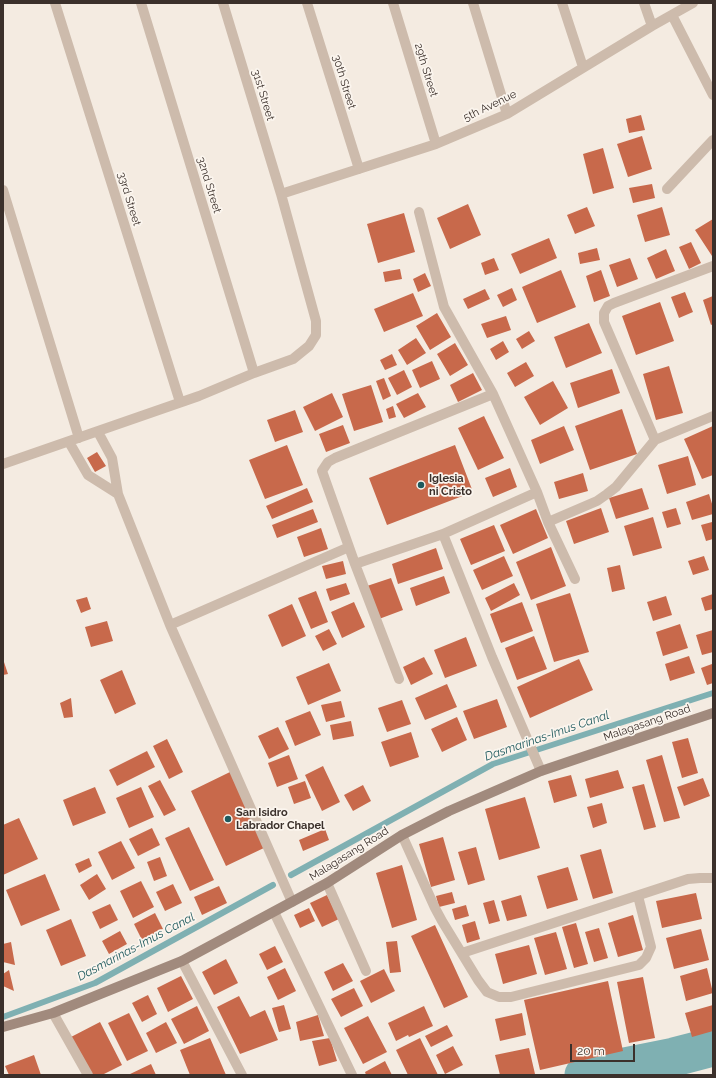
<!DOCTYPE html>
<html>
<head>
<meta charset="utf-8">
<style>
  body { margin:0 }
  #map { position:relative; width:716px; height:1078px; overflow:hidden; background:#f4ebe1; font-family:Raleway,sans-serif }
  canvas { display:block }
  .frame { position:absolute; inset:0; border:4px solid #3b302b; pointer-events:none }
  .scale { position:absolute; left:570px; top:1044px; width:65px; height:18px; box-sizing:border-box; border:2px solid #3b302b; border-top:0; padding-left:5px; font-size:12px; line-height:14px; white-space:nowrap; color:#3b302b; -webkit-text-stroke:3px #fbf5ee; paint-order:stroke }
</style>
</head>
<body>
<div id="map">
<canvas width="716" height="1078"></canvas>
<div class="frame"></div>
<div class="scale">20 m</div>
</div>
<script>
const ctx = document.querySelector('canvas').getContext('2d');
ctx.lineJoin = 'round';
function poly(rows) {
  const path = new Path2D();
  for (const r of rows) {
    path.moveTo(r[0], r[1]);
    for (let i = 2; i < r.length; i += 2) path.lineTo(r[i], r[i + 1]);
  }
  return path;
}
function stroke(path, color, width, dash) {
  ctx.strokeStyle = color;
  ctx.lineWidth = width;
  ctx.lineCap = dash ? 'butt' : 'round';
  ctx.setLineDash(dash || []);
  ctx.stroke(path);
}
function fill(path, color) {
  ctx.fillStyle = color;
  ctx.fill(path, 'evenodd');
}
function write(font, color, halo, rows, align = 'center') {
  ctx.font = font + ' Raleway,sans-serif';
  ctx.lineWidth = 3.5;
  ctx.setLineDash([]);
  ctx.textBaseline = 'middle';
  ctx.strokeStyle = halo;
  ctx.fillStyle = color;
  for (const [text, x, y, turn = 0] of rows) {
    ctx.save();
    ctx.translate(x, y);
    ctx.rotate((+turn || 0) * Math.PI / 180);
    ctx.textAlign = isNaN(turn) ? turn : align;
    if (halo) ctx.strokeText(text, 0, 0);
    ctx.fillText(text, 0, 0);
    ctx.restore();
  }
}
const stream = poly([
  [291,875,493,764,713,693],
  [3,1017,95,983,273,885]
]);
const river = poly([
  [584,1075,674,1057,713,1047]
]);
const building = poly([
  [641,115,645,130,629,133,626,119],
  [642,136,652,169,628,177,617,144],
  [603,148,614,188,593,194,583,154],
  [652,184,655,198,633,203,629,188],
  [468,204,481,235,450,249,437,218],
  [587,207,595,226,575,234,567,215],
  [662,207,670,235,645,242,637,215],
  [404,213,415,252,378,263,367,224],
  [713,219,713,255,712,256,695,230],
  [549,238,557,258,520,274,511,254],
  [691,242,701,263,689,269,679,247],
  [597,248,600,260,580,264,578,253],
  [666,249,675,271,656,279,647,258],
  [494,258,499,270,485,275,481,263],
  [630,258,638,279,617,287,609,265],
  [400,269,402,279,385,282,383,272],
  [561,270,576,307,537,323,522,287],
  [601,270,610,296,594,302,586,276],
  [425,273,431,286,418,292,413,279],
  [512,288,517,300,503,307,497,295],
  [485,289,490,299,468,309,463,299],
  [685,292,693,312,679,318,671,297],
  [413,293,423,316,384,332,374,309],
  [713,296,713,324,711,325,703,300],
  [660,302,674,341,636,355,622,316],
  [437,313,451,337,430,350,416,326],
  [506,316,511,330,487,338,481,324],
  [589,323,602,353,566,368,554,337],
  [529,331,535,341,522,349,516,339],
  [416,338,426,353,407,365,398,350],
  [503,341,509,352,496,360,490,349],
  [455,343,468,365,450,376,437,354],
  [392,354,397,365,385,370,380,360],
  [432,361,440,379,420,388,412,370],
  [526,362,534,376,515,387,507,373],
  [669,366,683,413,656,420,643,374],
  [612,369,620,393,578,408,570,383],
  [404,370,412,387,397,395,388,378],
  [473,373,482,390,458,402,450,385],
  [384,378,391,396,383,400,376,381],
  [553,381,568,408,540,425,524,397],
  [371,385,383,422,354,431,342,394],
  [332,393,343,417,315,431,303,407],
  [418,393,426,407,404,418,396,404],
  [393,406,396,417,389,419,386,409],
  [622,409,637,454,590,470,575,426],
  [295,410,303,432,275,442,267,420],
  [484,416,504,458,478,470,458,428],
  [343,425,350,443,326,452,319,434],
  [564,426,574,450,540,464,531,440],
  [713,426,713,475,702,479,684,439],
  [287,445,303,485,265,499,249,460],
  [455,445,473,492,387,525,369,478],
  [97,452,106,466,95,472,87,458],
  [688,456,696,485,667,494,658,465],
  [510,468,517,487,493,497,485,478],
  [583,473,588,491,559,499,554,482],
  [307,488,313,502,272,519,266,506],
  [642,488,649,509,616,519,609,498],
  [709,494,713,507,713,514,692,520,686,502],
  [601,508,609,532,574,544,566,521],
  [676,508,681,524,667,528,662,512],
  [313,509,318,522,277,538,272,525],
  [536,509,548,538,513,554,500,525],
  [653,517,662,548,633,556,624,526],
  [712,522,713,539,706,541,701,525],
  [494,525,505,551,471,565,460,539],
  [321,528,328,549,304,557,297,537],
  [551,547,566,586,531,600,516,562],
  [436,548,443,569,398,584,392,564],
  [504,556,513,576,482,590,473,570],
  [704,556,709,570,693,575,688,561],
  [343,561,346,574,326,579,322,566],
  [620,565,625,589,612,592,607,568],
  [444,576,450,593,416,606,410,588],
  [391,578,403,610,379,619,367,586],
  [346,583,350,594,330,601,326,589],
  [514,583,520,595,491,611,485,598],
  [316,591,328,622,311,629,298,598],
  [570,593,589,652,554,662,536,604],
  [713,594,713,609,705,611,701,598],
  [666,596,672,615,653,621,647,602],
  [87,597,91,609,81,613,76,600],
  [354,602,365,627,342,638,331,612],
  [522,602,533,631,501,643,490,614],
  [292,604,306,636,282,647,268,615],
  [107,621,113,641,91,647,85,627],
  [680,624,688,648,663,656,656,632],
  [329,629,337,644,323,651,315,636],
  [713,630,713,652,702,655,696,635],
  [534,636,547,669,517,680,505,648],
  [466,637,477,666,445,678,434,650],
  [689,656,695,673,670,681,665,664],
  [424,657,433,674,411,685,403,667],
  [3,659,8,674,3,675],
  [579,659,593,690,530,718,517,687],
  [329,663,341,691,308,705,296,677],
  [712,664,713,683,707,685,701,668],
  [122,670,136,704,115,714,100,680],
  [447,684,457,707,425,720,415,698],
  [71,698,73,717,64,718,60,703],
  [497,699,507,727,474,739,463,711],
  [402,700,411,724,387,732,378,708],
  [341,701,345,717,326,722,321,705],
  [310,711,321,735,295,746,285,721],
  [457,717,467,740,442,752,431,729],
  [351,721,354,736,333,740,330,725],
  [278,727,289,749,269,759,258,736],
  [411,732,419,757,390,767,381,742],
  [688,738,698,773,682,778,672,742],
  [167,739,183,772,169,779,153,746],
  [147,751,155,767,117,786,109,770],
  [289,755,298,779,277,787,268,763],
  [662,755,680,818,664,822,646,760],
  [323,766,340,802,322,811,305,775],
  [618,770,624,788,590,798,585,779],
  [230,772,266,847,226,866,191,791],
  [571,775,577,796,554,803,548,781],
  [703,778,710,796,684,806,677,787],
  [160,780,176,810,164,816,148,786],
  [305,781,311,798,294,804,288,787],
  [644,784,656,827,644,830,632,787],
  [363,785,371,801,353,811,344,795],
  [95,787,106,813,73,826,63,800],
  [141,787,154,817,129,828,116,798],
  [525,797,540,848,499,860,485,809],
  [602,803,607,823,593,828,587,807],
  [19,818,38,859,3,875,3,825],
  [189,827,214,880,190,891,165,838],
  [152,828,160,845,138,856,129,839],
  [325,829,329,840,303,851,299,840],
  [443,837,455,880,431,887,419,844],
  [121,841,135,868,112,880,98,852],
  [476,847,485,880,468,885,458,852],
  [601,849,613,893,593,899,580,855],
  [160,857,167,876,154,881,147,862],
  [89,858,92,866,79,873,75,864],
  [402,865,417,920,392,928,376,873],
  [568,867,578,900,547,909,537,876],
  [45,874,60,910,21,926,6,890],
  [97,874,106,889,89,900,80,885],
  [141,881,154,907,133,918,120,891],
  [173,884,182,903,165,911,156,892],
  [219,886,227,903,202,915,194,897],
  [452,892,455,903,439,907,436,896],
  [696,893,702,919,662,928,656,901],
  [327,895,339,919,322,927,310,903],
  [521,895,527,916,507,921,501,901],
  [494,900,500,921,489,924,483,903],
  [110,904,118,920,100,929,92,912],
  [466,905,469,916,455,920,452,909],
  [309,908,315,921,300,928,294,915],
  [155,913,163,929,142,940,134,924],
  [633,915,643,950,618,957,608,923],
  [71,919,86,956,61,966,46,930],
  [475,921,480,939,467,943,462,925],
  [576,923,588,964,574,968,562,927],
  [435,925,468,997,444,1008,411,936],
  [599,928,608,958,594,962,585,932],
  [701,929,709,960,674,969,666,938],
  [120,931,127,944,109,954,102,941],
  [556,932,567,969,545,975,534,938],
  [397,941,401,972,390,973,386,942],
  [11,942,15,965,3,962,3,944],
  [529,945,537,974,503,984,495,954],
  [275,946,283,962,267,970,259,954],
  [226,959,238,983,214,995,202,972],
  [343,963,353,981,333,991,324,972],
  [285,968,296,991,278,1000,267,977],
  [707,968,713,993,686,1001,680,976],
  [384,969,395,991,371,1003,360,981],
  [9,970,14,991,3,986,3,974],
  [181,976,193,999,168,1012,157,988],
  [643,977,655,1038,629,1043,617,982],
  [608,981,623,1051,540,1070,524,1000],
  [354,988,363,1006,341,1017,331,999],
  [148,995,157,1014,142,1022,132,1003],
  [239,996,250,1017,265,1010,278,1040,240,1054,217,1007],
  [284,1005,291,1029,279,1032,272,1008],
  [713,1005,713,1031,692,1037,685,1013],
  [197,1006,209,1031,184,1044,171,1019],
  [424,1006,433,1026,409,1037,408,1035,396,1041,388,1023],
  [129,1013,148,1051,127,1061,108,1023],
  [522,1013,526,1035,500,1041,495,1019],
  [318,1015,324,1036,300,1041,296,1022],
  [368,1016,387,1052,363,1064,344,1028],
  [100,1022,122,1065,102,1075,90,1075,71,1037],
  [166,1022,177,1043,156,1053,146,1033],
  [447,1025,453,1036,431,1047,425,1036],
  [210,1038,226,1075,190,1075,180,1050],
  [330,1038,337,1061,319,1066,312,1041],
  [420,1038,438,1075,408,1075,396,1050],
  [453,1046,463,1065,445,1074,436,1055],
  [529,1048,535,1074,528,1075,500,1075,495,1055],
  [34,1055,41,1075,9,1075,5,1066],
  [385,1061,392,1075,366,1075,365,1072],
  [151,1064,156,1075,128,1075]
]);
const service = poly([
  [327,883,366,971]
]);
const minor = poly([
  [55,3,180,402],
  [141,3,254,373],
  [307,3,359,169],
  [393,3,436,144],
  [473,3,507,114],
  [562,3,583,67],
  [644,3,652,26],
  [672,15,713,95],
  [667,189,713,140],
  [3,190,79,438],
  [281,194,436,144,507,114,652,26,693,3],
  [419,212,444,307,493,394,537,492,548,522,575,579],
  [493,394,335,458,328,462,322,471,355,564,443,534,537,492],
  [98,432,112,458,118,494,170,625,292,902],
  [655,440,604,322,604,313,608,306,614,303,713,266],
  [69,442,88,475,118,494],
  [3,464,199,396,254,373,293,359,309,346,316,335,316,321,281,194,223,3],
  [548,522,597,501,607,494,616,487,655,440,713,416],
  [443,534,492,657,541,771],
  [355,564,399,679],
  [170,625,349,547],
  [402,835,435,908,442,921,478,980,487,992,499,997,511,997,639,965,646,958,651,947,638,896],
  [274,912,352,1075],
  [462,953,688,879,700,878,713,878],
  [182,961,242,1075],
  [53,1013,88,1075]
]);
const secondary = poly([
  [3,1027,53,1013,182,961,327,883,402,835,449,811,541,771,713,713]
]);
const markers = [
  [421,485,4,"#1f5a5e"],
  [228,819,4,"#1f5a5e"]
];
const streetNames = [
  ["29th Street",426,70,73],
  ["30th Street",344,82,73],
  ["31st Street",263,95,73],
  ["5th Avenue",490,106,-26],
  ["32nd Street",209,185,73],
  ["33rd Street",129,199,73],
  ["Malagasang Road",647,723,-19],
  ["Malagasang Road",349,854,-32]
];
const poiNames = [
  ["Iglesia",429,479],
  ["ni Cristo",429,492],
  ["San Isidro",236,813],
  ["Labrador Chapel",236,826]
];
const waterNames = [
  ["Dasmarinas-Imus Canal",547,736,-19],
  ["Dasmarinas-Imus Canal",136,947,-28]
];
stroke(stream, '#7fb0b2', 6);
stroke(river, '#7fb0b2', 39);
fill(building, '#c8694b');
stroke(service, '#cdbbac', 10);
stroke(minor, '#cdbbac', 10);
stroke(secondary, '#a18a7d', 10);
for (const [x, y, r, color] of markers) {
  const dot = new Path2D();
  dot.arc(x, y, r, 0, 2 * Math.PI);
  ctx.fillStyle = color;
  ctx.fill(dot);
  stroke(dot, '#fbf5ee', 1.5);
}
write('11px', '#3b302b', '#fbf5ee', streetNames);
write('bold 11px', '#3b302b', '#fbf5ee', poiNames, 'left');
write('italic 12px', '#1f5a5e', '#fbf5ee', waterNames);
</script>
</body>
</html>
